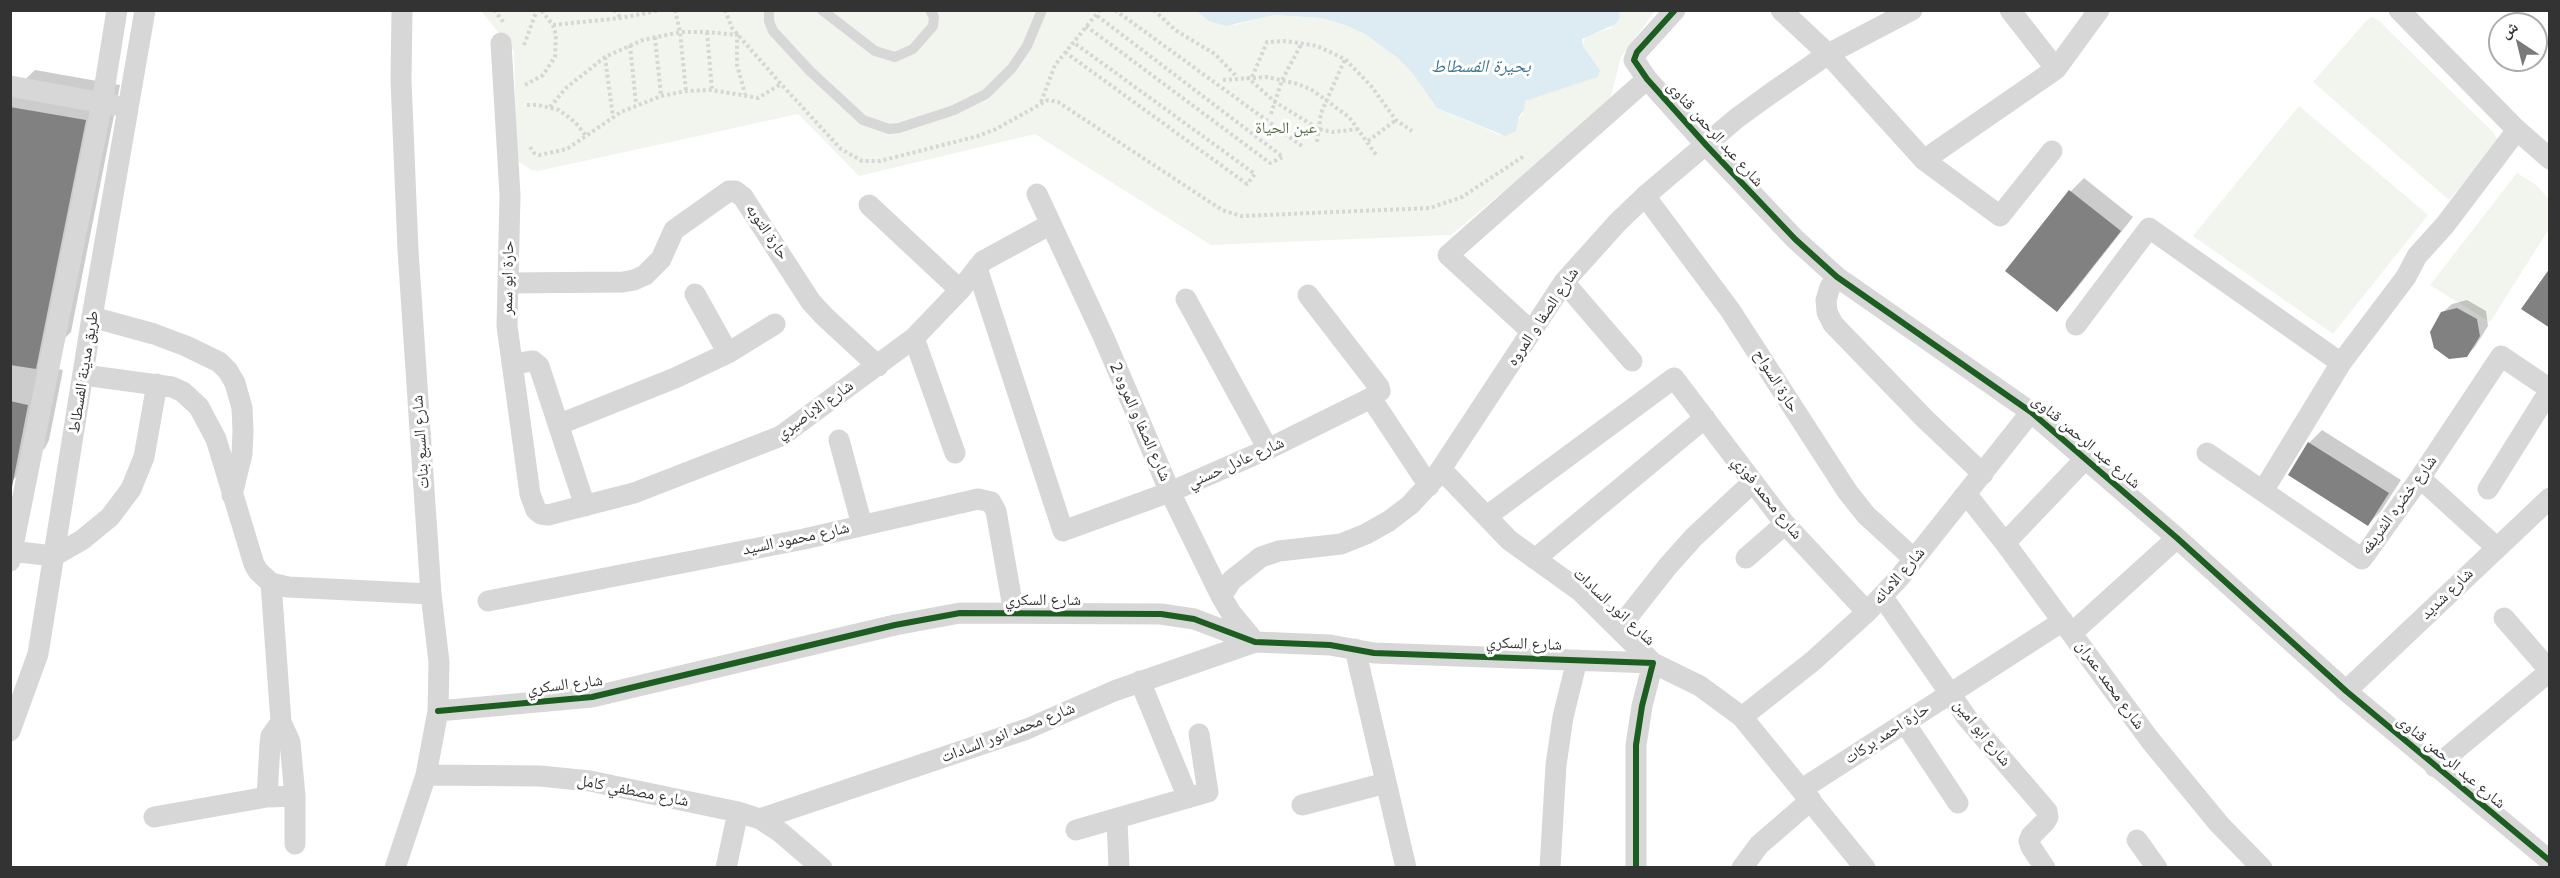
<!DOCTYPE html>
<html>
<head>
<meta charset="utf-8">
<style>
  body { margin:0 }
  #map { position:relative; width:2560px; height:878px; overflow:hidden; background:#fff; font-family:"Noto Sans","Noto Naskh Arabic",sans-serif }
  canvas { display:block }
  .frame { position:absolute; inset:0; border:12px solid #333; pointer-events:none }
  .north { position:absolute; left:2488px; top:12px; width:60px; height:60px; box-sizing:border-box; background:#fff; border:2px solid #adadad; border-radius:50%; rotate:325deg; font-size:16px; font-weight:700; line-height:24px; text-align:center; color:#333 }
  .north::after { content:''; display:block; margin:auto; width:21px; height:27px; background:#7a7a7a; clip-path:polygon(50% 0,100% 100%,50% 72%,0 100%) }
</style>
</head>
<body>
<div id="map">
<canvas width="2560" height="878"></canvas>
<div class="frame"></div>
<div class="north">ش</div>
</div>
<script>
const ctx = document.querySelector('canvas').getContext('2d');
ctx.lineJoin = 'round';
function fill(path, color) {
  ctx.fillStyle = color;
  ctx.fill(path, 'evenodd');
}
function poly(rows) {
  const path = new Path2D();
  for (const r of rows) {
    path.moveTo(r[0], r[1]);
    for (let i = 2; i < r.length; i += 2) path.lineTo(r[i], r[i + 1]);
  }
  return path;
}
function stroke(path, color, width, dash) {
  ctx.strokeStyle = color;
  ctx.lineWidth = width;
  ctx.lineCap = dash ? 'butt' : 'round';
  ctx.setLineDash(dash || []);
  ctx.stroke(path);
}
function write(font, color, halo, rows, align = 'center') {
  ctx.font = font + ' "Noto Sans","Noto Naskh Arabic",sans-serif';
  ctx.lineWidth = 6;
  ctx.setLineDash([]);
  ctx.textBaseline = 'middle';
  ctx.strokeStyle = halo;
  ctx.fillStyle = color;
  for (const [text, x, y, turn = 0] of rows) {
    ctx.save();
    ctx.translate(x, y);
    ctx.rotate((+turn || 0) * Math.PI / 180);
    ctx.textAlign = isNaN(turn) ? turn : align;
    if (halo) ctx.strokeText(text, 0, 0);
    ctx.fillText(text, 0, 0);
    ctx.restore();
  }
}
const green = poly([
  [1197,10,1209,21,1234,25,1274,15,1322,18,1345,25,1365,34,1399,59,1413,74,1437,108,1500,135,1517,122,1523,113,1525,101,1594,78,1600,70,1583,46,1585,37,1611,28,1618,11,1655,11,1621,57,1609,104,1451,235,1211,245,1035,134,859,176,798,114,538,171,532,170,517,161,514,51,481,11],
  [2372,17,2378,20,2493,132,2497,139,2492,150,2449,200,2313,82,2366,21],
  [2299,106,2428,215,2333,334,2193,236],
  [2517,173,2536,185,2549,199,2549,229,2490,322,2430,285]
]);
const water = poly([
  [1618,10,1620,17,1616,24,1582,39,1583,46,1600,70,1598,77,1525,101,1524,110,1519,117,1516,131,1505,136,1437,108,1413,74,1399,59,1365,34,1345,25,1322,18,1274,15,1226,26,1209,21,1197,11]
]);
const shadow = poly([
  [35,70,120,85,71,332,38,365,63,370,49,440,45,448,10,483,10,94],
  [2084,178,2133,217,2070,297,2056,310,2007,271,2071,191],
  [2467,300,2486,311,2488,326,2475,347,2466,356,2442,313,2452,304],
  [2322,430,2401,480,2381,511,2368,524,2290,474,2309,443]
]);
const building = poly([
  [10,107,86,120,36,369,10,365],
  [2069,190,2121,231,2057,312,2005,271],
  [2550,268,2550,328,2521,309],
  [2457,308,2477,319,2480,336,2467,357,2449,359,2434,348,2430,332,2441,312],
  [10,401,28,405,12,487,10,487],
  [2308,442,2389,493,2368,526,2288,475]
]);
const path = poly([
  [494,10,504,23],
  [614,10,621,18],
  [675,10,680,32,686,91],
  [725,10,732,28,781,84,841,149,862,161,880,161,978,136,996,129,1048,100,1058,102,1222,210,1241,216,1430,208,1462,197,1524,156],
  [1115,10,1302,146],
  [1154,10,1175,30,1215,54,1237,77],
  [553,25,621,18,661,10],
  [1086,26,1270,163,1283,157,1096,15],
  [707,32,712,90],
  [655,37,661,95],
  [524,45,537,10],
  [630,45,636,104],
  [1065,52,1247,184,1255,174,1073,42],
  [605,57,613,117],
  [1247,77,1275,102,1319,129,1332,132,1359,129],
  [1252,77,1267,42,1286,41,1317,46,1345,59,1371,86,1396,120,1412,131],
  [1223,80,1267,77,1298,84,1312,90,1349,117,1377,156],
  [525,85,543,75,555,57,556,35,553,25,541,10],
  [1041,102,1055,65,1100,10],
  [527,105,538,105,559,110,575,122,587,137],
  [550,107,566,88,605,57,643,40,680,32,707,32,737,35,737,65,745,94],
  [1271,114,1282,80,1302,43],
  [1368,141,1396,120],
  [1317,142,1321,113,1345,59],
  [530,147,534,153,539,155,567,149,621,112,661,96,686,91,712,90,758,98,781,84]
]);
const service = poly([
  [769,10,769,21,773,31,810,71,863,120,889,129,899,128,954,110,986,94,1012,68,1027,46,1042,10],
  [822,10,875,51,895,57,913,49,933,26,934,17,930,10]
]);
const minor = poly([
  [1675,10,1637,52,1634,60,1647,79,1706,145,1795,239,1837,277,2031,412,2177,538,2346,691,2550,861],
  [1781,10,1828,54,1924,160,2000,216,2052,151],
  [2010,10,2056,69],
  [2399,10,2517,130,2550,159],
  [501,43,510,195,507,326,530,494,536,510,541,514,548,515,634,493,781,436,914,338,960,290,983,261,1051,224],
  [10,86,114,105],
  [1924,160,2056,69,2099,10],
  [1645,196,1730,310,1847,491,1866,515,1914,559],
  [869,205,960,290],
  [977,268,1063,531,1170,492,1268,449,1371,398],
  [1837,277,1830,287,1826,300,1827,312,1833,324,1925,419,1983,474],
  [1564,282,1632,361],
  [508,283,623,282,634,280,645,275,661,259,674,230,729,191,735,191,743,197,811,302,825,317,878,366],
  [695,294,728,353],
  [1308,295,1379,387,1380,391,1371,398,1429,486],
  [1186,299,1268,449],
  [92,317,154,334,186,346,219,362,228,371,235,383,242,408,243,431,242,454,232,495],
  [2076,325,2149,228,2341,363],
  [1532,332,1448,255,1647,79],
  [914,338,955,453],
  [512,364,533,361,539,366,585,506],
  [84,375,172,387,183,392,199,407,216,439,254,564,258,571,271,583,288,587,431,594],
  [560,424,675,378,728,353,775,324],
  [839,440,862,525],
  [2207,453,2362,559,2420,478,2501,356,2550,389],
  [1441,469,1509,540,1580,591,1653,663,1700,686,1742,717,1865,868],
  [2420,478,2496,547],
  [2488,489,2550,390],
  [2263,491,2341,363,2406,277,2417,256,2445,225,2517,130],
  [1967,495,2005,543,2150,740,2219,824,2262,868],
  [1487,516,1674,378,1785,524,1867,612],
  [2005,543,2086,458],
  [10,551,54,556,82,540,110,517,131,489,144,457,157,384],
  [1746,558,1785,524],
  [1535,559,1705,418],
  [10,561,102,103,117,10],
  [271,583,281,722,290,742,295,796,295,844],
  [1221,596,1232,580,1261,557,1279,551,1341,544,1366,534,1389,521,1410,505,1435,478,1564,282,1617,223,1645,196,1737,118,1770,94,1828,54,1912,10],
  [1882,596,1967,718,2047,811,2048,817,2045,822,2031,836,2029,841,2031,847,2045,868],
  [488,601,804,539,978,499,991,502,996,511,1014,613],
  [2504,618,2550,671],
  [1619,628,1668,566,1694,537,1752,483],
  [2072,633,2177,538],
  [1355,649,1406,868],
  [1140,681,1188,798],
  [2346,691,2550,498],
  [438,711,592,697,895,625,960,613,1161,614,1194,619,1255,642,1330,645,1374,653,1653,663,1642,706,1636,745,1636,868],
  [1742,717,1813,661,1867,612,1899,578,2031,412],
  [1905,723,1958,803],
  [10,731,38,654,92,317,145,10],
  [2435,767,2550,671],
  [426,775,540,776,590,781,738,812,760,819,780,832,822,868],
  [1802,789,2063,621],
  [267,797,270,744,271,736,281,722],
  [1302,805,1386,783],
  [154,817,267,797,295,796],
  [760,819,1027,729,1114,691,1255,642,1231,613,1221,596,1170,492,1104,338,1037,194],
  [1117,819,1119,868],
  [1076,830,1208,792,1199,734],
  [2137,840,2157,868],
  [395,868,426,775,438,711,439,662,431,594,408,250,401,80,402,10],
  [726,868,738,812],
  [1550,868,1556,765,1563,717,1577,660],
  [1742,868,1759,845,1811,800]
]);
const cycleway = poly([
  [1675,10,1637,52,1634,60,1647,79,1706,145,1795,239,1837,277,2031,412,2177,538,2346,691,2550,861],
  [438,711,592,697,895,625,960,613,1161,614,1194,619,1255,642,1330,645,1374,653,1653,663,1642,706,1636,745,1636,868]
]);
const parkNames = [
  ["عين الحياة",1286,128]
];
const streetNames = [
  ["شارع عبد الرحمن قناوى",1715,134,48],
  ["حارة التوبه",767,232,56],
  ["حارة ابو سمر",508,278,-89],
  ["شارع الصفا و المروه",1543,317,-56],
  ["طريق مدينة الفسطاط",84,372,-81],
  ["حارة السواح",1776,381,58],
  ["شارع الاباصيري",815,410,-35],
  ["شارع الصفا و المروه 2",1140,422,66],
  ["شارع السبع بنات",421,442,-94],
  ["شارع عبد الرحمن قناوى",2086,442,40],
  ["شارع عادل حسني",1236,463,-24],
  ["شارع محمد فوزي",1767,498,51],
  ["شارع خضره الشريفه",2399,505,-54],
  ["شارع محمود السيد",796,539,-12],
  ["شارع الامانه",1899,576,-49],
  ["شارع شديد",2447,594,-44],
  ["شارع السكري",1043,600],
  ["شارع انور السادات",1614,607,43],
  ["شارع السكري",1524,644,2],
  ["شارع السكري",565,685,-7],
  ["شارع محمد عمران",2110,685,54],
  ["شارع محمد انور السادات",1008,733,-21],
  ["شارع ابو امين",1982,733,51],
  ["حارة احمد بركات",1887,734,-33],
  ["شارع عبد الرحمن قناوى",2451,762,40],
  ["شارع مصطفي كامل",633,791,11]
];
const waterNames = [
  ["بحيرة الفسطاط",1481,67]
];
fill(green, '#f1f5ed');
fill(water, '#ddebf3');
fill(shadow, '#0003');
fill(building, '#818181');
stroke(path, '#d6d6d6', 4, [3, 3]);
stroke(service, '#d7d7d7', 10);
stroke(minor, '#d7d7d7', 21);
stroke(cycleway, '#1b5e20', 6);
write('16px', '#56703f', '#fff', parkNames);
write('16px', '#333', '#fff', streetNames);
write('italic 18px', '#3f7597', '#fff', waterNames);
</script>
</body>
</html>
